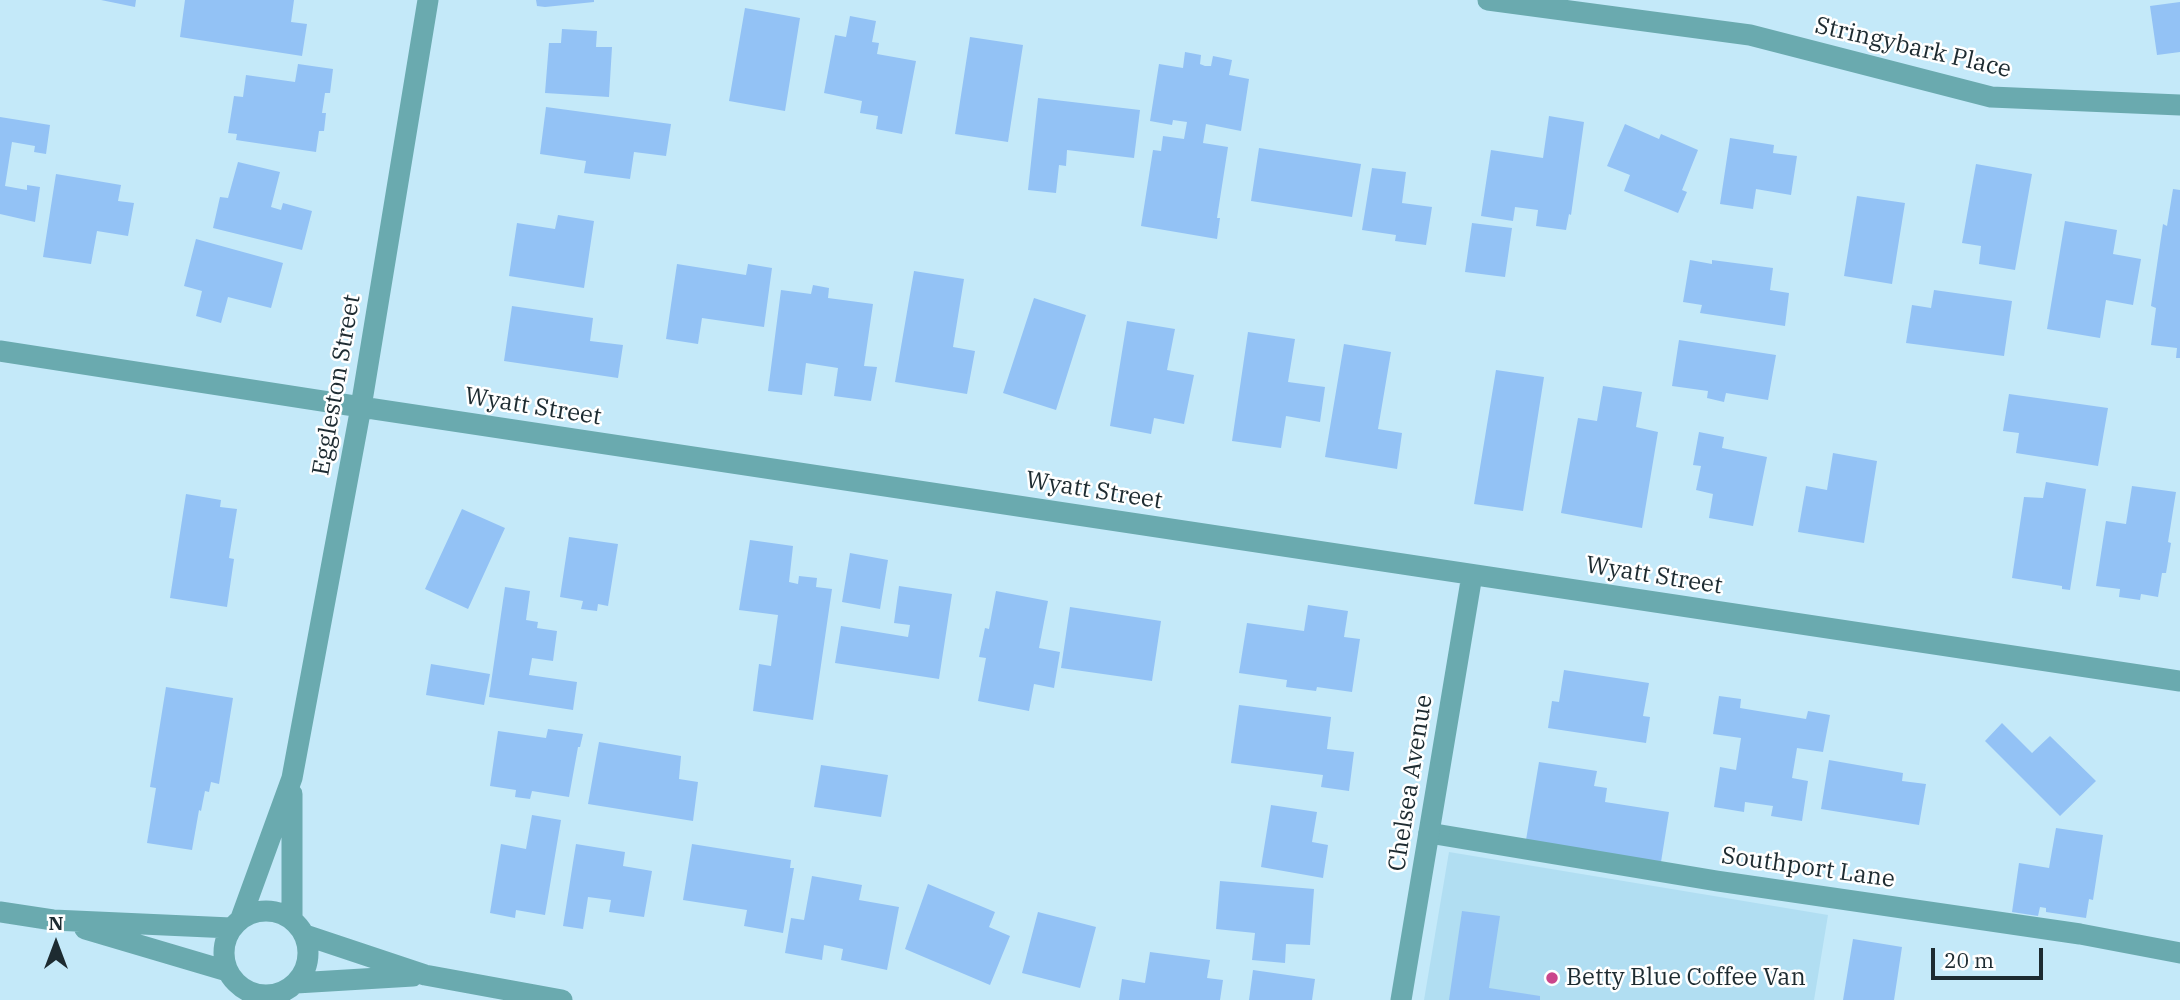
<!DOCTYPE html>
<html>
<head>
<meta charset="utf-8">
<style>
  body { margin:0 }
  #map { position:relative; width:2180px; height:1000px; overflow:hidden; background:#c4e9f9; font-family:"IBM Plex Serif",serif }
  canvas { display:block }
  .north { position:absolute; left:21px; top:909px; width:70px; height:70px; -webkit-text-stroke:5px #fff; paint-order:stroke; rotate:0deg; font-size:19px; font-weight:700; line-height:28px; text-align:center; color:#1d2b31 }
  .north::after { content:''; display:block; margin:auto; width:24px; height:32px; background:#1d2b31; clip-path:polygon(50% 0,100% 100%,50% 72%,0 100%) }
  .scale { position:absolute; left:1931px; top:948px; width:112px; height:32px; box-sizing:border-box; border:4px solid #1d2b31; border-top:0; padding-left:9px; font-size:21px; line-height:24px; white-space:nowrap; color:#1d2b31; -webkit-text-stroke:5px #fff; paint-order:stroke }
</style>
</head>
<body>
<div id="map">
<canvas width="2180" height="1000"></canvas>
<div class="north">N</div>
<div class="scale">20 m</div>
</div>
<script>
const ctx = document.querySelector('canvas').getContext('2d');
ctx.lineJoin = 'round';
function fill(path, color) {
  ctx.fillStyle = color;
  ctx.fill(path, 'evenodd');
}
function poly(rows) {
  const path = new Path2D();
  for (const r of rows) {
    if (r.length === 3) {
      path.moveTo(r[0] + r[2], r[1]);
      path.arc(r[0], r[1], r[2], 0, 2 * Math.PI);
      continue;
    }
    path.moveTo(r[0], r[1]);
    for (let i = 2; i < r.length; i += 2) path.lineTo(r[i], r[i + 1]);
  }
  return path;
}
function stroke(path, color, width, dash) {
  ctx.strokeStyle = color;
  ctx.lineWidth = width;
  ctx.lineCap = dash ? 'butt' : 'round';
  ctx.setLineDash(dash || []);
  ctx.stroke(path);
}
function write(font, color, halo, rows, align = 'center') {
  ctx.font = font + ' "IBM Plex Serif",serif';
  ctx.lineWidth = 5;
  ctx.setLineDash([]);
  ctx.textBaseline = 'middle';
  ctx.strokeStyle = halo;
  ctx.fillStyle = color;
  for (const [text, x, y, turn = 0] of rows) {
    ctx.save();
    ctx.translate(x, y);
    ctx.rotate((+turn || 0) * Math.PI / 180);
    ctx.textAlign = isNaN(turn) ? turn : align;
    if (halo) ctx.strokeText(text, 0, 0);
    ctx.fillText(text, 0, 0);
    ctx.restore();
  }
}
const built = poly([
  [1449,852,1828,915,1814,1000,1424,1000]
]);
const building = poly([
  [101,0,136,0,135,7],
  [185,0,294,0,291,22,307,24,302,56,180,37],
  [536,0,594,0,594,2,545,7,537,6],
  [2180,2,2180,52,2157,55,2150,6],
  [745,8,800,18,785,111,729,101],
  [850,16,876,21,872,42,879,43,877,54,916,61,902,134,876,129,878,116,860,113,862,101,824,93,835,35,846,37],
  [562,29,597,31,596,47,612,47,609,97,545,93,549,43,561,43],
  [970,37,1023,45,1008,142,955,134],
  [1185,52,1201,55,1200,64,1205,66,1211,66,1213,56,1232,60,1229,75,1249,79,1241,131,1206,124,1203,143,1228,147,1217,218,1220,218,1217,239,1141,226,1153,150,1161,151,1163,136,1184,139,1187,122,1173,120,1172,125,1150,121,1159,64,1183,68],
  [298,64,333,69,330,93,325,93,322,113,326,113,324,131,319,131,316,152,236,140,237,134,228,133,234,96,243,97,246,75,295,82],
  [1038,98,1140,110,1134,158,1067,150,1066,166,1059,165,1056,193,1028,190],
  [546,107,671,124,666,156,634,152,630,179,584,173,586,161,540,154],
  [1549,116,1584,122,1571,215,1569,214,1566,230,1536,226,1538,210,1515,207,1513,221,1481,216,1491,150,1543,158],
  [0,117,50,125,46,154,34,152,35,146,12,142,5,186,27,190,27,185,40,187,35,222,0,214],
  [1625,124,1659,139,1661,134,1698,150,1682,190,1687,192,1678,213,1624,191,1630,175,1607,166],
  [1730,138,1774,145,1773,153,1797,156,1791,195,1756,189,1753,209,1720,204],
  [1259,148,1361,164,1352,217,1251,201],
  [238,162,280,172,271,207,281,210,283,203,312,211,302,250,213,228,220,197,228,198],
  [1976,164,2032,174,2015,270,1979,264,1981,246,1962,243],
  [1372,168,1406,172,1402,203,1432,207,1426,245,1395,241,1396,235,1362,230],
  [56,174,121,185,118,201,134,203,128,236,97,231,91,264,43,257],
  [2173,189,2180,190,2180,358,2176,358,2177,348,2151,345,2156,308,2151,306,2163,224,2167,226],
  [1857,196,1905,203,1892,284,1844,276],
  [558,215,594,221,584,288,509,276,517,223,555,229],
  [2065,221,2117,230,2113,254,2141,259,2133,305,2106,300,2100,338,2047,329],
  [1472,223,1512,228,1505,277,1465,272],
  [196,239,283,263,271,308,228,297,221,323,196,316,202,291,184,286],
  [1690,260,1712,264,1712,260,1773,268,1770,290,1789,293,1785,326,1700,313,1702,305,1683,302],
  [677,264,746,275,748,264,772,268,764,327,702,318,698,344,666,339],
  [914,271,964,279,953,347,975,351,967,394,895,382],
  [813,285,829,288,828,298,873,304,864,366,877,367,871,401,834,396,838,368,806,363,802,395,768,391,781,290,811,294],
  [1934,290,2012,301,2004,356,1906,343,1912,305,1931,308],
  [1034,298,1086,315,1056,410,1003,393],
  [512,306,593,318,590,341,623,345,618,378,504,361],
  [1127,321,1175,329,1167,370,1194,375,1184,424,1154,418,1151,434,1110,426],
  [1248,332,1295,339,1288,382,1325,387,1320,422,1286,416,1281,448,1232,441],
  [1679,340,1776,355,1768,400,1726,393,1724,402,1707,398,1708,391,1672,386],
  [1344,344,1391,352,1378,429,1402,433,1397,469,1325,457],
  [1496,370,1544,377,1523,511,1474,504],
  [1603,386,1642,392,1636,427,1658,432,1642,528,1561,513,1578,418,1597,421],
  [2009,394,2108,408,2098,466,2016,453,2019,433,2003,431],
  [1699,432,1724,437,1722,448,1767,457,1753,526,1709,518,1713,494,1696,490,1701,466,1693,465],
  [1833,453,1877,461,1864,543,1798,532,1806,486,1827,490],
  [2046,482,2086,489,2070,590,2062,589,2062,586,2012,578,2024,497,2043,498],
  [2132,486,2176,492,2168,542,2171,543,2166,573,2162,573,2158,597,2141,594,2140,600,2119,597,2120,589,2096,586,2106,521,2126,524],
  [186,494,221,500,220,507,237,509,229,558,234,559,227,607,170,598],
  [462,509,505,528,468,609,425,589],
  [569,537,618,544,608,606,598,604,597,611,581,609,583,601,560,597],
  [750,540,793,546,789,582,798,584,799,576,817,578,816,587,832,589,813,720,753,711,759,664,771,666,778,615,739,610],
  [850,553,888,560,880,609,842,602],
  [899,586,952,594,939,679,835,663,841,626,908,637,910,625,894,623],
  [505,587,530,591,526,620,538,622,537,628,557,631,553,661,532,658,529,675,577,682,573,710,489,697],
  [996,591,1048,601,1039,648,1060,652,1054,688,1034,684,1029,711,978,701,986,658,979,657,985,628,989,629],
  [1308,605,1348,611,1344,637,1360,639,1352,692,1317,687,1316,691,1286,687,1287,680,1239,673,1247,623,1304,631],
  [1070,607,1161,621,1152,681,1061,668],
  [431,664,490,674,484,705,426,695],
  [1564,670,1649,683,1643,716,1650,717,1646,743,1548,728,1552,701,1559,702],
  [166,687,233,698,219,784,211,782,209,792,205,791,201,811,199,810,192,850,147,843,156,788,150,787],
  [1719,696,1741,699,1740,708,1806,719,1808,711,1830,715,1823,752,1797,748,1792,778,1808,781,1802,821,1771,816,1773,806,1745,802,1744,812,1714,807,1720,767,1736,770,1741,738,1713,734],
  [1239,705,1331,717,1327,749,1354,752,1349,791,1321,787,1323,775,1231,763],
  [2002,723,2032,753,2050,736,2096,781,2060,816,1985,741],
  [548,729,583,734,580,747,578,747,569,797,532,791,530,799,515,797,516,790,490,786,498,731,546,738],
  [599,742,681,756,679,779,698,782,693,821,588,804],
  [1829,760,1903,773,1902,781,1926,784,1919,825,1821,809],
  [1539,762,1597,771,1594,786,1607,788,1605,802,1669,812,1661,862,1526,840],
  [821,765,888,775,881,817,814,807],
  [1271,805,1317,812,1312,842,1328,845,1323,878,1261,867],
  [532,815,561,820,545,915,516,910,515,918,490,913,501,844,526,849],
  [2056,828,2103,835,2093,900,2089,899,2086,918,2046,912,2046,908,2040,907,2038,916,2012,912,2019,863,2049,868],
  [576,844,625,852,623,866,652,871,644,917,609,912,611,900,588,897,583,929,563,926],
  [692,844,791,860,790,868,794,868,783,933,744,926,747,910,683,900],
  [812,876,862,885,859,900,899,907,887,970,841,960,843,949,824,945,822,960,785,953,791,918,804,920],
  [1220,881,1314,889,1310,945,1286,944,1285,963,1252,960,1255,933,1216,929],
  [928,884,995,912,989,927,1010,936,990,985,905,949],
  [1462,911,1500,916,1489,988,1540,996,1540,1000,1449,1000],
  [1038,912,1096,927,1080,988,1022,973],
  [1853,939,1902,947,1894,1000,1843,1000],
  [1150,952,1210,960,1207,978,1223,980,1220,1000,1119,1000,1122,979,1145,983],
  [1253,970,1315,979,1312,1000,1249,1000]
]);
const lane = poly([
  [1429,833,1717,881,2080,934,2180,953]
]);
const street = poly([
  [1488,0,1750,35,1991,97,2180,105],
  [0,351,361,407,2180,681],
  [292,794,292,919],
  [266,953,42],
  [0,912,53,920,231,928],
  [241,918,292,778,361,407,428,0],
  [85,929,227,971],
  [305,935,425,975,562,1000],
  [296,983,413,976],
  [1401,1000,1472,575]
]);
const markers = [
  [1552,978,7,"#ca468c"]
];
const streetNames = [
  ["Stringybark Place",1913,48,13],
  ["Eggleston Street",337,385,-80],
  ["Wyatt Street",533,407,9],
  ["Wyatt Street",1094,491,9],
  ["Wyatt Street",1654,576,9],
  ["Chelsea Avenue",1411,783,-81],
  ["Southport Lane",1808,868,8]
];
const poiNames = [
  ["Betty Blue Coffee Van",1566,978]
];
fill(built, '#b1def2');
fill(building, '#93c2f5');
stroke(lane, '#6aaaaf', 21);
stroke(street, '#6aaaaf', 21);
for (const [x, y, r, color] of markers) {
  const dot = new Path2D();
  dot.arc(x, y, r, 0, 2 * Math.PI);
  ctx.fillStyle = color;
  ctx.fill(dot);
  stroke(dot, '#fff', 2.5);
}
write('24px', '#1d2b31', '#fff', streetNames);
write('24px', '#1d2b31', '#fff', poiNames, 'left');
</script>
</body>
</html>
